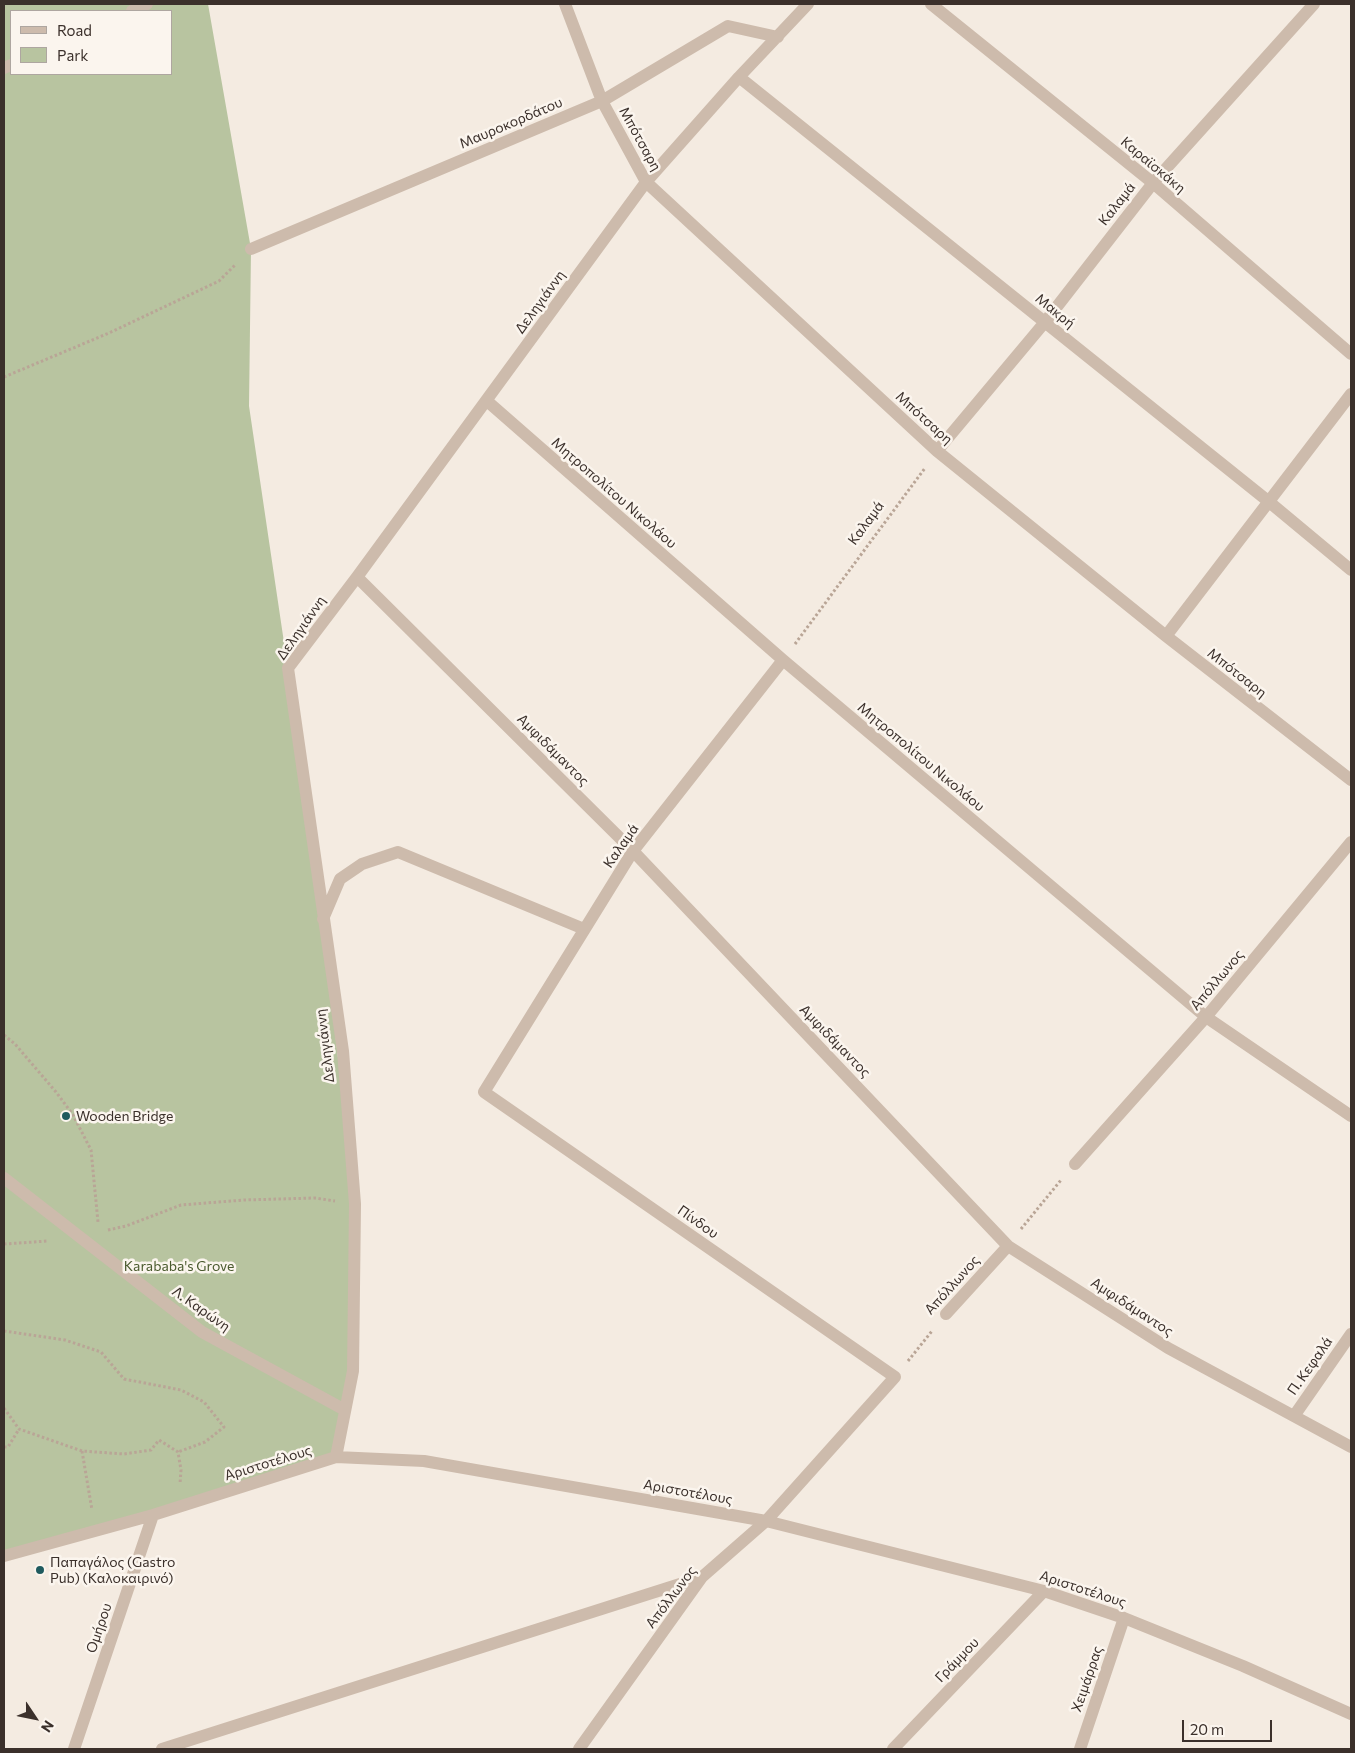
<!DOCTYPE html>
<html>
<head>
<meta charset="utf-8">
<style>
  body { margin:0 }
  #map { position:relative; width:1355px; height:1753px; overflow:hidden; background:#f4ebe1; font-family:Commissioner,sans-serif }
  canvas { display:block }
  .frame { position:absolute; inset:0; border:5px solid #3b302b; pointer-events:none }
  .legend { position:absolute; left:10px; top:10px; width:162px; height:65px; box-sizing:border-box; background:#fbf5ee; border:1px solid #aea6a0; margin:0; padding:6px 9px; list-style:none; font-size:15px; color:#3b302b }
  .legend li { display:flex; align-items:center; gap:10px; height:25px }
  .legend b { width:25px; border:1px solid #aea6a0 }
  .north { position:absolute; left:10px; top:1693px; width:50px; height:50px; -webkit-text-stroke:4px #fbf5ee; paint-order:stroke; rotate:124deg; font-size:14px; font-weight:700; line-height:20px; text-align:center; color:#3b302b }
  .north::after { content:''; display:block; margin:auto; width:18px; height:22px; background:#3b302b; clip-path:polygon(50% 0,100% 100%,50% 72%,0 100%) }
  .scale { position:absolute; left:1182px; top:1720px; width:90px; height:22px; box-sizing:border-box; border:2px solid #3b302b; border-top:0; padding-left:6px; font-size:15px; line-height:18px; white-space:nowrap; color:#3b302b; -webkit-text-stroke:4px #fbf5ee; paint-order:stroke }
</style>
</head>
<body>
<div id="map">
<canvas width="1355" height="1753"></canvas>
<div class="frame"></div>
<ul class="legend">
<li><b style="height:6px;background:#cdbbac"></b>Road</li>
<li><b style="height:14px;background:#b8c4a0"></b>Park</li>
</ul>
<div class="north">N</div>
<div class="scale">20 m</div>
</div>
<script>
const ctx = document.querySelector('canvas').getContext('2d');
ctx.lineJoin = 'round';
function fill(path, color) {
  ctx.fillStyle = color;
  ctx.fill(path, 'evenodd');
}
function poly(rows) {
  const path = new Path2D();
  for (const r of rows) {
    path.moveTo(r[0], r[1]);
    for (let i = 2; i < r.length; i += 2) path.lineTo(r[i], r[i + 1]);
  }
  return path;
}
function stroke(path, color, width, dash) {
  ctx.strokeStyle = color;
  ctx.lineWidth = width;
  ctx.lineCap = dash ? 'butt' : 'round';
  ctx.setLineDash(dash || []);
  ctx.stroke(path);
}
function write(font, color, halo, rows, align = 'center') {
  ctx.font = font + ' Commissioner,sans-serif';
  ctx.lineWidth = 5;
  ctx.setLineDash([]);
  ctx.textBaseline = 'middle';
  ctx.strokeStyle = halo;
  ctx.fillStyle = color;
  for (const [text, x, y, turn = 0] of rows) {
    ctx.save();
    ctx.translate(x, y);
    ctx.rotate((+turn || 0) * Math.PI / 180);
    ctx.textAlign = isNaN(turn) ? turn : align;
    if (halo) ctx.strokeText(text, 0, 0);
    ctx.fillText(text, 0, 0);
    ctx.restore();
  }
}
const green = poly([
  [4,4,208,4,251,249,249,406,311,825,355,1204,353,1371,336,1457,4,1556],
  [11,11,171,11,171,74,11,74]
]);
const path = poly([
  [4,377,109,333,219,281,236,264],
  [795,644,925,468],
  [4,1035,15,1044,56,1092,73,1115,91,1150,98,1222],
  [1021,1229,1061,1180],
  [108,1230,126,1226,181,1205,244,1200,315,1198,335,1201],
  [4,1244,48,1241],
  [4,1331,65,1340,101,1352,124,1379,181,1390,204,1402,224,1427,205,1442,178,1452],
  [908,1361,932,1331],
  [4,1408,19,1429,82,1451,124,1454,151,1450,159,1440,178,1452,181,1470,180,1484],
  [4,1447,8,1447,19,1429],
  [82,1451,92,1510]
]);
const minor = poly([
  [565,4,602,101,646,182,937,451,1166,636,1351,780],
  [931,4,1153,183,1351,354],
  [132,11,147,4],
  [4,68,11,65],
  [739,77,1268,501,1351,570],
  [251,249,602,101,728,26,778,37],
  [487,401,783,660,1206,1017,1351,1116],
  [937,451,1045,322,1153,183,1314,4],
  [357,577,633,851,1008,1246,1168,1348,1351,1447],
  [1166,636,1351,394],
  [323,919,340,879,362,864,398,852,584,929],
  [1075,1164,1206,1017,1351,842],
  [4,1178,202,1332,345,1410],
  [946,1314,1008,1246],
  [1294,1416,1351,1334],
  [336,1457,353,1371,355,1204,343,1051,288,668,357,577,646,182,739,77,808,4],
  [4,1556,153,1515,336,1457,424,1461,766,1521,1044,1591,1124,1618,1243,1666,1351,1714],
  [74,1749,153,1515],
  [162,1749,702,1577],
  [579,1749,702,1577,766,1521,895,1377,484,1092,633,851,783,660],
  [893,1749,1044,1591],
  [1080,1749,1124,1618]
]);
const markers = [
  [66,1116,5,"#1f5a5e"],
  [40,1570,5,"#1f5a5e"]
];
const streetNames = [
  ["Μαυροκορδάτου",511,123,-23],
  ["Μπότσαρη",640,139,61],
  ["Καραϊσκάκη",1153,165,40],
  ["Καλαμά",1117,204,-52],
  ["Δεληγιάννη",540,302,-54],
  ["Μακρή",1055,311,39],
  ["Μπότσαρη",924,418,42],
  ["Μητροπολίτου Νικολάου",614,493,41],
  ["Καλαμά",866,523,-54],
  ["Δεληγιάννη",301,628,-55],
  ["Μπότσαρη",1237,673,38],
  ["Αμφιδάμαντος",553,750,45],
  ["Μητροπολίτου Νικολάου",921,757,40],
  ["Καλαμά",621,846,-55],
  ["Απόλλωνος",1217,980,-50],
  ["Αμφιδάμαντος",835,1041,46],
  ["Δεληγιάννη",325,1046,-97],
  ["Πίνδου",698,1222,35],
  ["Απόλλωνος",952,1285,-48],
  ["Αμφιδάμαντος",1132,1307,33],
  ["Λ. Καρώνη",201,1309,35],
  ["Π. Κεφαλά",1310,1366,-55],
  ["Αριστοτέλους",268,1463,-17],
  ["Αριστοτέλους",688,1492,10],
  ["Αριστοτέλους",1083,1589,18],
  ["Απόλλωνος",671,1597,-53],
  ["Ομήρου",99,1628,-71],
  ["Γράμμου",957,1660,-46],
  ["Χειμάρρας",1087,1679,-71]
];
const poiNames = [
  ["Wooden Bridge",76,1116],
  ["Παπαγάλος (Gastro",50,1562],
  ["Pub) (Καλοκαιρινό)",50,1578]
];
const parkNames = [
  ["Karababa's Grove",179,1266]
];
fill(green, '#b8c4a0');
stroke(path, '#b9a596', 3, [2.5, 2.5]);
stroke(minor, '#cdbbac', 12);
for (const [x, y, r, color] of markers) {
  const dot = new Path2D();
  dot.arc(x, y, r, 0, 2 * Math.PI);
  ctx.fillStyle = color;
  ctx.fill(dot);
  stroke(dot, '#fbf5ee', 2);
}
write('14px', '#3b302b', '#fbf5ee', streetNames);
write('14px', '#3b302b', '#fbf5ee', poiNames, 'left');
write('14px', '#4a5a2e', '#fbf5ee', parkNames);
</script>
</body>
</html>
